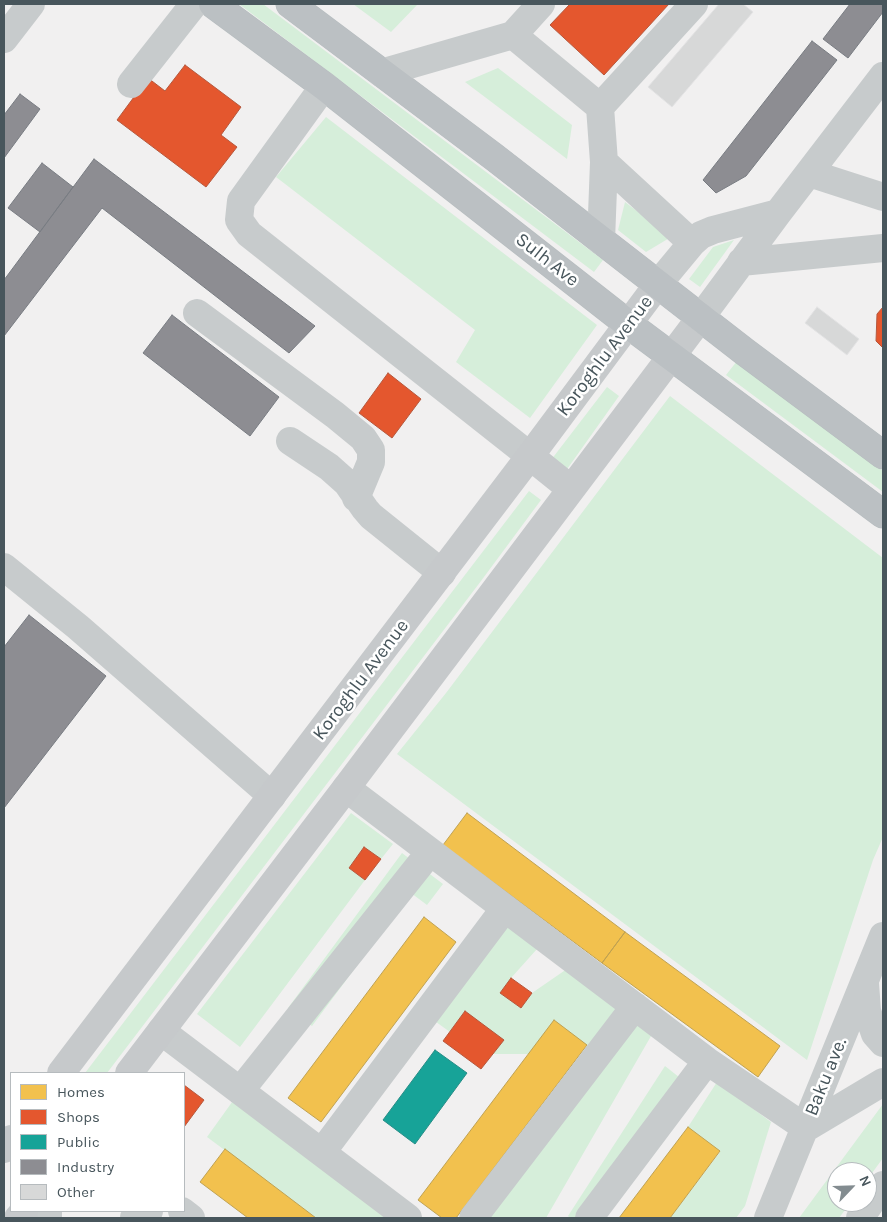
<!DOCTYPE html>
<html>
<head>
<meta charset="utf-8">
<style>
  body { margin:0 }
  #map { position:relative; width:887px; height:1222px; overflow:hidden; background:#f1f0f0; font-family:Karla,sans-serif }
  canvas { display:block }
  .frame { position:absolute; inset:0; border:5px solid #48565c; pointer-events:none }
  .legend { position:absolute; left:10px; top:1072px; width:175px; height:140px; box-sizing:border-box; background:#fff; border:1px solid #b6bbbe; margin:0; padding:6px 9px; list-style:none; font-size:15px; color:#48565c }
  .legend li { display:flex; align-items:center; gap:10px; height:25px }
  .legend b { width:25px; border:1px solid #b6bbbe }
  .north { position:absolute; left:827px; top:1162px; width:50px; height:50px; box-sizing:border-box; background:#fff; border:1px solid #b6bbbe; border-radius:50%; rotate:66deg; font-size:14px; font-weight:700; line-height:20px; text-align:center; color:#48565c }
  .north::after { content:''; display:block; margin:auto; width:18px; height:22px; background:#838c90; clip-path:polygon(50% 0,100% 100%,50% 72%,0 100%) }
</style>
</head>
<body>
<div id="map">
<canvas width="887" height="1222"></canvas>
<div class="frame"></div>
<ul class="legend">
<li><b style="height:14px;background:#f2c14e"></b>Homes</li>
<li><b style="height:14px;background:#e4572e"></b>Shops</li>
<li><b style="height:14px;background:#17a398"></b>Public</li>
<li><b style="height:14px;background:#8d8d92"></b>Industry</li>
<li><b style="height:14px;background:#d7d8d8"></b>Other</li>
</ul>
<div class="north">N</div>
</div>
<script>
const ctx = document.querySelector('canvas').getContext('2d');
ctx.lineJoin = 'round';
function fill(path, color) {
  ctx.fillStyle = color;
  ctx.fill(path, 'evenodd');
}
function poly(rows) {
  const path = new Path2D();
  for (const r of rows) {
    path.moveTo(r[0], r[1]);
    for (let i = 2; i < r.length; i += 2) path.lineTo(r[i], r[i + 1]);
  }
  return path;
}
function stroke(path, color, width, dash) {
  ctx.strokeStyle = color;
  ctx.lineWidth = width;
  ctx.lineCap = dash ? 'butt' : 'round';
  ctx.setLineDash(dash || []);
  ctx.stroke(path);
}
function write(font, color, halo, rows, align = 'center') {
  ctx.font = font + ' Karla,sans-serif';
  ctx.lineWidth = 5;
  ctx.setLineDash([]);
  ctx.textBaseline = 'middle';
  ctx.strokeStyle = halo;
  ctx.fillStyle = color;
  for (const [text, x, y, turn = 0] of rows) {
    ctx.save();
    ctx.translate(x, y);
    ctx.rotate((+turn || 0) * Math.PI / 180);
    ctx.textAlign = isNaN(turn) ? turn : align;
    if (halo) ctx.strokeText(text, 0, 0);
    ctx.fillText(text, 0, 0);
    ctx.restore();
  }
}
const green = poly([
  [239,4,263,4,603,260,594,272],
  [353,4,418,4,391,32],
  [498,68,572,125,567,159,465,82],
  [326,117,597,325,530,418,456,362,475,330,276,177],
  [625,202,671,237,646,252,618,230],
  [734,240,700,287,689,279,713,247],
  [737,361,883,471,883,492,726,375],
  [607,387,619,396,565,472,551,460],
  [670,396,883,558,883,837,873,860,807,1060,397,754,446,693],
  [529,491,541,500,481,581,107,1073,85,1073],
  [351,813,393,844,381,859,364,847,349,868,365,880,240,1047,197,1014],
  [402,853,443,884,427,905,411,893,312,1026,288,1008],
  [505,908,546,939,511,978,500,993,521,1008,532,993,577,962,658,1024,546,1218,485,1218,602,1054,587,1045,529,1054,493,1054,465,1011,450,1032,425,1014],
  [665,1066,689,1085,589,1218,570,1218,568,1216],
  [717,1082,771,1122,745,1206,736,1218,670,1218,720,1152,688,1127],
  [240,1091,408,1218,316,1218,207,1137],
  [883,1104,883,1158,867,1180,867,1172,837,1172,837,1202,851,1202,839,1218,799,1218]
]);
const homes = poly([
  [467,813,625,932,602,963,443,845,467,813],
  [424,917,456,942,321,1122,288,1098,424,917],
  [625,932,780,1046,758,1077,602,963,625,932],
  [554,1020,587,1045,456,1218,442,1218,418,1200,554,1020],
  [688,1127,720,1151,670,1218,619,1218,688,1127],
  [225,1149,316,1218,248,1218,200,1182,225,1149]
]);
const shops = poly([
  [570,4,669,4,604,75,550,25,570,4],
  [185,65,241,107,221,135,237,147,206,187,117,120,148,78,165,91,185,65],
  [883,307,883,348,876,341,877,314,883,307],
  [388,373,421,399,392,438,359,413,388,373],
  [364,847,381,859,365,880,349,868,364,847],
  [511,978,532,993,521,1008,500,993,511,978],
  [465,1011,504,1040,481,1069,443,1041,465,1011],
  [184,1085,204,1100,184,1127,184,1085]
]);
const public = poly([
  [435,1050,467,1073,415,1144,383,1120,435,1050]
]);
const industry = poly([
  [850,4,883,4,883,12,848,58,823,39,850,4],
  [812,41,837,60,746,176,716,193,703,180,812,41],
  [20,94,40,109,4,158,4,115,20,94],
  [94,159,315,326,289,353,102,208,4,336,4,280,94,159],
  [42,163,73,187,40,232,8,208,42,163],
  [172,315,279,397,250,436,143,353,172,315],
  [29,615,106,676,4,808,4,647,29,615]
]);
const building = poly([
  [719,4,743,4,753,12,672,107,648,87,719,4],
  [817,307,859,339,847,355,805,323,817,307]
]);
const minor = poly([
  [513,35,541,4],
  [4,39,31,4],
  [381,73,513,35,600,107,604,162,601,241],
  [131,84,194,4],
  [324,86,241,201,239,220,249,234,530,456],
  [600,107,694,4],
  [604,162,692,243],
  [809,173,883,197],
  [741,262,883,248],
  [658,284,692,243,701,235,713,230,778,213],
  [197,313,335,415,363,438,371,450,371,462,356,498],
  [701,317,778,213,883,76],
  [290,441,329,467,347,483,365,509,371,516,442,573],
  [4,567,78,627,272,796],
  [346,788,707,1061,806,1128,883,1082],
  [865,983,867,1011,875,1034,883,1043],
  [161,1031,408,1218],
  [240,1091,430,852],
  [322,1152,505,908],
  [182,1211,191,1218],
  [48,1218,48,1211],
  [134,1218,136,1216,149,1211],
  [473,1218,635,1006],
  [589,1218,707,1061],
  [768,1218,883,936],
  [860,1218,883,1185]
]);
const major = poly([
  [530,456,571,489],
  [61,1073,530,456,658,284],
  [129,1073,346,788,701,317],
  [4,1149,11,1139],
  [18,1218,24,1211]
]);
const highway = poly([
  [213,4,324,86,628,324,883,514],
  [290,4,494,157,745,352,883,455]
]);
const streetNames = [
  ["Sulh Ave",547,260,38],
  ["Koroghlu Avenue",605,356,-53],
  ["Koroghlu Avenue",361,680,-53],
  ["Baku ave.",826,1077,-68]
];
fill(green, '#d6eeda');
fill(homes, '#f2c14e');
stroke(homes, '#bfa152', 1);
fill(shops, '#e4572e');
stroke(shops, '#b5573c', 1);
fill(public, '#17a398');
stroke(public, '#268c86', 1);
fill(industry, '#8d8d92');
stroke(industry, '#787c82', 1);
fill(building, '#d7d8d8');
stroke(building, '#e2e2e3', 1);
stroke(highway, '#b6bcbf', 29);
stroke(minor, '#c7cbcc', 28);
stroke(major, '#c6c9cb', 28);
stroke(highway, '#bbc0c3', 28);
write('19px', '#48565c', '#fff', streetNames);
</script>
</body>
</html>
